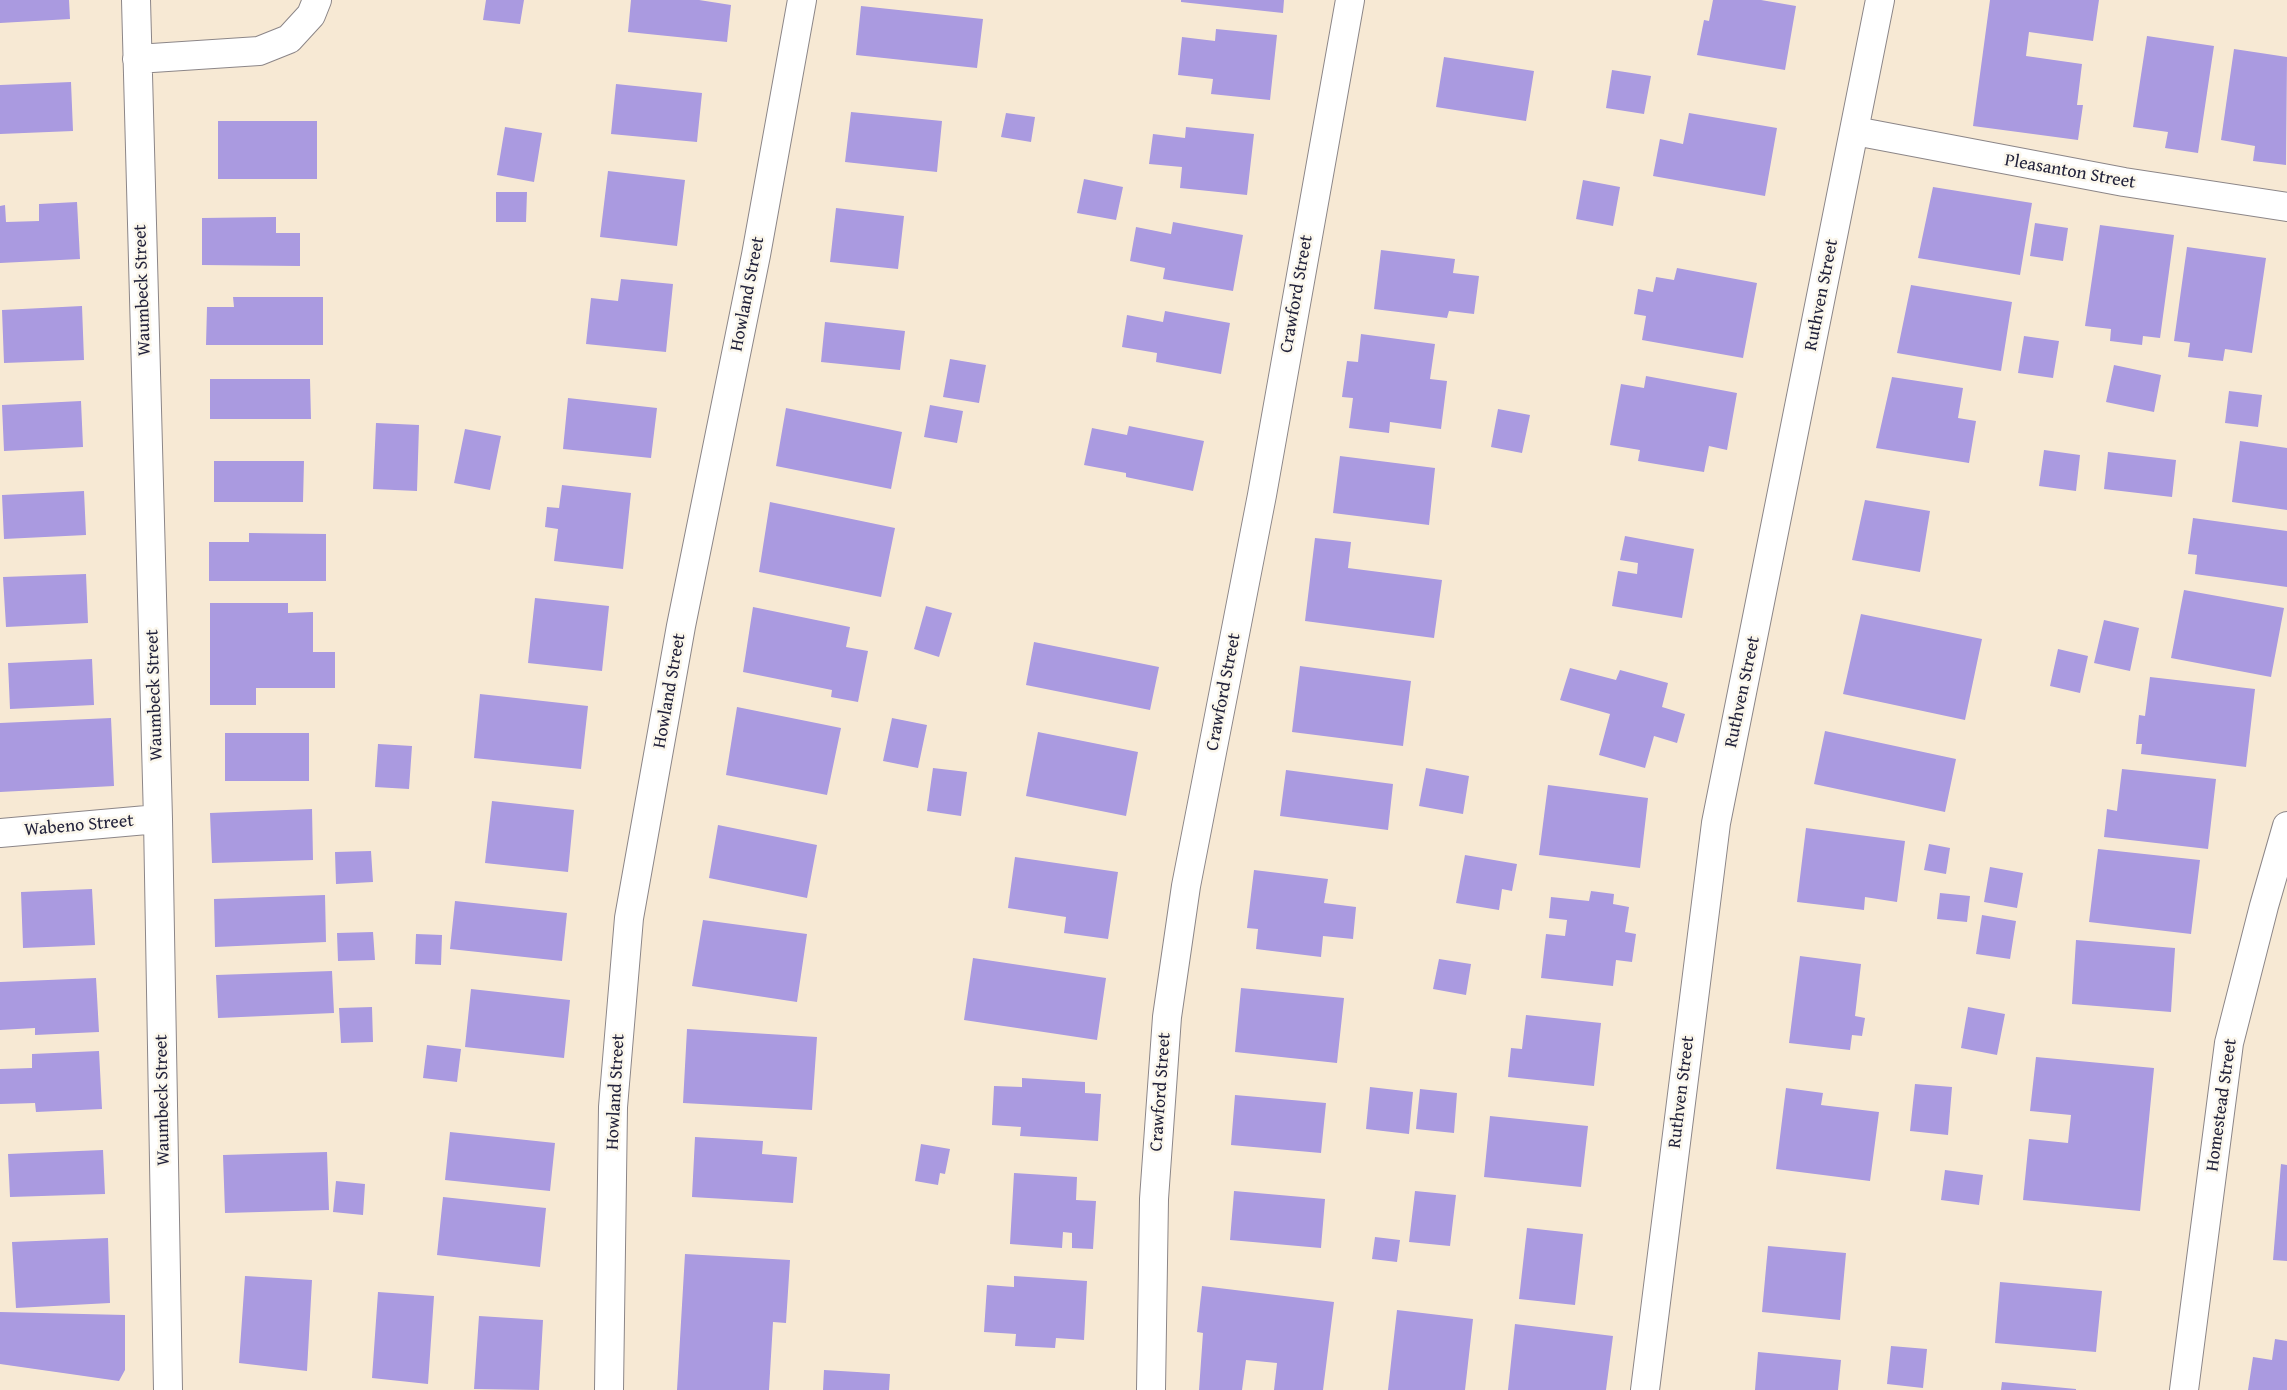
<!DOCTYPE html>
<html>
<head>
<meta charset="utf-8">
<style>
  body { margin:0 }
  canvas { display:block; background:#f7e9d4 }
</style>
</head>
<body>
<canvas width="2287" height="1390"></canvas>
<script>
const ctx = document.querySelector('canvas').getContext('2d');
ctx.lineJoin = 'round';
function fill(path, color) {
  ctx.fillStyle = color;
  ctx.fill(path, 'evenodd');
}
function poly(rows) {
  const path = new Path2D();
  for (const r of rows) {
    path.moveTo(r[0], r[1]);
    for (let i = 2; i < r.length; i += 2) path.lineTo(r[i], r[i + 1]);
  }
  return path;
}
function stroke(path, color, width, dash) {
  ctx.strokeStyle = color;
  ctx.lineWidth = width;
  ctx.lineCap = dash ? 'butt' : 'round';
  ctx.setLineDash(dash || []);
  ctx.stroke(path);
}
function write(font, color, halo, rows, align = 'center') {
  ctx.font = font + ' "Gentium Book Plus",serif';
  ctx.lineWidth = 5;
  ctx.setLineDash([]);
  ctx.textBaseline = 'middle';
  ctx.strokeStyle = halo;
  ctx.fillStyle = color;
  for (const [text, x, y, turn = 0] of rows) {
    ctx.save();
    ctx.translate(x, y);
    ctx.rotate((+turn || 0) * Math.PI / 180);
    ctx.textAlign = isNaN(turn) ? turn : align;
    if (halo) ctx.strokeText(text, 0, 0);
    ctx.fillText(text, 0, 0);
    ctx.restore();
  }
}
const building = poly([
  [0,0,69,0,70,19,0,23],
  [486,0,524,0,520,24,483,20],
  [631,0,699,0,731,5,727,42,628,32],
  [1181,0,1284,0,1283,13,1181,2],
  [1713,0,1761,0,1796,6,1785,70,1697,55,1704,20,1709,21],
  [1990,0,2099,0,2093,41,2029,32,2026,56,2082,64,2077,105,2083,105,2078,140,1973,126],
  [861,6,983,19,977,68,856,55],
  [1216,29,1277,35,1270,100,1211,94,1213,79,1178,75,1182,37,1215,41],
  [2147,36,2214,46,2198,153,2165,148,2168,132,2133,127],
  [2234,49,2287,57,2286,165,2253,161,2255,146,2221,140],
  [1444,57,1534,71,1526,121,1436,107],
  [1612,70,1651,76,1644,114,1606,108],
  [71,82,73,131,0,134,0,85],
  [616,84,702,93,697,142,611,134],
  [851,112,942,121,937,172,845,162],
  [1006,113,1035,117,1031,142,1001,137],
  [1689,113,1777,128,1765,196,1653,176,1660,139,1683,144],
  [218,121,317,121,317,179,218,179],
  [505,127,542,133,534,182,497,175],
  [1186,127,1254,134,1247,195,1180,188,1182,167,1149,164,1153,134,1185,138],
  [608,171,685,180,677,246,600,237],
  [1084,179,1123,187,1116,220,1077,213],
  [1583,180,1620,187,1613,226,1576,219],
  [1933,187,2032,203,2020,275,1918,258],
  [496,192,527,192,526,222,496,222],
  [77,202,80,259,0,263,0,206,5,205,6,222,39,221,39,204],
  [836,208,904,216,898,269,830,262],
  [276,217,276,233,300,233,300,266,202,265,202,218],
  [1173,222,1243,235,1233,291,1163,279,1165,268,1130,261,1136,227,1171,234],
  [2035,223,2068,228,2063,261,2030,256],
  [2100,225,2174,235,2160,338,2143,336,2142,345,2110,341,2111,329,2085,326],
  [2187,247,2266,258,2252,353,2225,349,2223,361,2188,357,2190,343,2174,341],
  [1381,250,1455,259,1453,273,1479,276,1474,314,1449,311,1447,318,1374,309],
  [1677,268,1757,283,1743,358,1642,340,1646,316,1634,314,1638,289,1653,292,1656,277,1674,280],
  [621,279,673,284,666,352,586,344,591,298,618,301],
  [1911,285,2012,302,2001,371,1897,353],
  [233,297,323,297,323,345,206,345,207,307,234,307],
  [82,306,84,360,4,363,2,310],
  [1165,311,1230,323,1221,374,1156,362,1157,353,1122,347,1127,315,1163,322],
  [825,322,905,331,900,370,821,362],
  [1361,334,1435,344,1430,379,1447,381,1441,429,1390,422,1389,433,1349,428,1353,398,1342,397,1347,361,1358,362],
  [2024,336,2059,341,2053,378,2018,373],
  [950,359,986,365,979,403,943,397],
  [2114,365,2161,375,2154,412,2106,402],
  [1646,376,1737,393,1727,450,1709,446,1704,472,1638,461,1640,450,1610,445,1621,384,1644,388],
  [1892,377,1963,388,1958,418,1976,421,1969,463,1876,448],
  [210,379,310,379,311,419,210,419],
  [2229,391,2262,395,2258,427,2225,423],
  [568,398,657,408,651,458,563,449],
  [81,401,83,447,4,451,2,405],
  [930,405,963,411,957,443,924,437],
  [786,408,902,432,891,489,776,466],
  [1498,409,1530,415,1522,453,1491,447],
  [376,423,419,425,417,491,373,489],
  [1129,426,1204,441,1193,491,1126,477,1126,473,1084,465,1092,428,1127,435],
  [465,429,501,436,490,490,454,483],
  [2240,441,2287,448,2287,510,2232,502],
  [2044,450,2080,455,2076,491,2039,486],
  [2108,452,2176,460,2172,497,2104,489],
  [1340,456,1435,468,1429,525,1333,513],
  [214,461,304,461,303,502,214,502],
  [562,485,631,493,623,569,554,561,558,529,545,527,547,507,559,508],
  [84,491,86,535,4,539,2,495],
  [1865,500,1930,511,1920,572,1852,560],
  [770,502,895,528,881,597,759,572],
  [2193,518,2287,531,2287,587,2195,574,2197,555,2188,554],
  [249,533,326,534,326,581,209,581,209,542,249,542],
  [1625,536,1694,549,1682,618,1612,606,1618,571,1637,574,1638,563,1620,560],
  [1315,538,1351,542,1348,568,1442,580,1434,638,1305,621],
  [86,574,88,623,6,627,3,577],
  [2184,590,2284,608,2271,677,2171,658],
  [535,598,609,606,602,671,528,663],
  [210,603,288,603,288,613,313,612,313,652,335,652,335,688,256,688,256,705,210,705],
  [926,606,952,613,939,657,914,649],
  [753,607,850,627,846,647,868,651,858,702,831,697,832,690,743,672],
  [1861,614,1982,639,1965,720,1843,694],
  [2104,620,2139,628,2130,671,2094,663],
  [1034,642,1159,667,1150,710,1026,685],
  [2058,649,2088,656,2080,693,2050,686],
  [92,659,94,705,10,709,8,663],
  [1300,666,1411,681,1403,746,1292,732],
  [1570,668,1616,680,1620,670,1668,683,1662,707,1685,714,1677,743,1654,736,1645,768,1599,755,1610,714,1560,700],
  [2150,677,2255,689,2246,767,2141,754,2142,744,2136,744,2139,715,2145,716],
  [480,694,588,706,581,769,474,758],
  [737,707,841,728,827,795,726,775],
  [111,718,114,786,0,792,0,723],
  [892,718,927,725,918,768,883,761],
  [1825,731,1956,759,1945,812,1814,784],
  [1038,732,1138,752,1126,816,1026,796],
  [225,733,309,733,309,781,225,781],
  [378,744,412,746,409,789,375,787],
  [933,768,967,772,961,816,927,811],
  [1426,768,1469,776,1463,814,1419,806],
  [2122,769,2216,779,2208,849,2104,837,2107,809,2117,811],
  [1286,770,1393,784,1388,830,1280,816],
  [1548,785,1648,798,1640,868,1539,855],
  [492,801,574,810,568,872,485,863],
  [312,809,313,860,212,863,210,813],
  [718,825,817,845,807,898,709,878],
  [1806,828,1905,841,1897,902,1865,897,1864,910,1797,902],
  [1929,844,1950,848,1946,874,1924,870],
  [2098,849,2200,860,2191,934,2089,922],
  [371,851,373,882,336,884,335,852],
  [1465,855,1517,864,1512,891,1502,889,1499,910,1456,903],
  [1015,857,1118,872,1108,939,1064,933,1066,917,1008,908],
  [1990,867,2023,873,2017,908,1984,902],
  [1254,870,1328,879,1324,903,1356,907,1353,939,1323,936,1321,957,1256,949,1258,929,1247,928],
  [92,889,95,945,23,948,21,892],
  [1591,891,1614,894,1613,904,1629,907,1625,932,1636,934,1632,962,1616,960,1613,986,1541,978,1546,934,1565,936,1567,920,1549,918,1551,897,1589,901],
  [1940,893,1970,896,1967,922,1937,919],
  [325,895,326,942,215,947,214,899],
  [455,901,567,913,562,961,450,949],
  [1982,915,2016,921,2010,959,1976,954],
  [703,920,807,934,797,1002,692,986],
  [373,932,375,960,338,961,337,933],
  [416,934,442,935,441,965,415,964],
  [2076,940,2175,948,2171,1012,2072,1004],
  [1800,956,1861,964,1855,1016,1865,1018,1862,1036,1852,1035,1850,1050,1789,1043],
  [973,958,1106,978,1097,1040,964,1020],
  [1439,959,1471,964,1466,995,1433,989],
  [332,971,334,1013,218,1018,216,975],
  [96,978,99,1032,35,1035,35,1028,0,1030,0,982],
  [1241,988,1344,998,1337,1063,1235,1052],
  [471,989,570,1000,564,1058,465,1047],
  [372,1007,373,1042,341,1043,339,1008],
  [1968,1007,2005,1014,1997,1055,1961,1048],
  [1526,1015,1601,1023,1594,1086,1508,1077,1511,1048,1522,1049],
  [687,1029,817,1037,812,1110,683,1103],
  [427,1045,461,1049,457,1082,423,1078],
  [99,1051,102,1109,36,1112,35,1103,0,1104,0,1069,32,1068,32,1054],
  [2036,1057,2154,1068,2140,1211,2023,1200,2029,1139,2068,1143,2071,1115,2030,1111],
  [1022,1078,1085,1082,1085,1093,1101,1094,1098,1141,1020,1136,1021,1127,992,1125,994,1086,1022,1087],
  [1915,1084,1952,1087,1948,1135,1910,1131],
  [1370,1087,1413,1092,1409,1134,1366,1129],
  [1786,1088,1823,1093,1821,1105,1879,1112,1870,1181,1776,1169],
  [1420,1089,1457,1093,1454,1133,1416,1129],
  [1235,1095,1326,1103,1321,1153,1231,1145],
  [1490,1116,1588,1126,1581,1187,1484,1177],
  [450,1132,555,1143,550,1191,445,1180],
  [695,1137,763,1141,762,1154,797,1157,793,1203,692,1197],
  [921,1144,950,1149,945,1174,940,1173,938,1185,915,1181],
  [103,1150,105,1194,10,1197,8,1154],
  [327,1152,329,1210,225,1213,223,1155],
  [2281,1164,2287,1165,2287,1261,2273,1260],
  [1945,1170,1983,1175,1979,1205,1941,1200],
  [1014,1173,1077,1177,1076,1200,1096,1201,1093,1249,1072,1248,1072,1233,1063,1232,1062,1248,1010,1244],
  [336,1181,365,1184,363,1215,333,1212],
  [1234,1191,1325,1199,1321,1248,1230,1240],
  [1415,1191,1456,1195,1450,1246,1409,1242],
  [443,1197,546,1208,540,1267,437,1255],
  [1527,1228,1583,1234,1575,1305,1519,1299],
  [1375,1237,1400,1240,1397,1262,1372,1259],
  [108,1238,110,1303,16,1308,12,1242],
  [1768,1246,1846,1253,1840,1320,1762,1312],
  [685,1254,790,1260,786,1323,773,1322,769,1390,677,1390],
  [245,1276,312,1280,307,1371,239,1363],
  [1014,1276,1087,1281,1084,1340,1056,1338,1055,1348,1015,1346,1016,1334,984,1332,987,1285,1014,1287],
  [2000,1282,2102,1291,2096,1352,1995,1343],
  [1202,1286,1334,1302,1323,1390,1274,1390,1277,1363,1246,1360,1242,1390,1199,1390,1203,1333,1197,1332],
  [378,1292,434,1296,428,1384,372,1378],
  [1397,1310,1473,1319,1465,1390,1388,1390],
  [0,1312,125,1315,125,1370,119,1381,0,1364],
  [479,1316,543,1320,539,1390,474,1389],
  [1515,1324,1613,1336,1606,1390,1508,1390],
  [2275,1339,2287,1341,2287,1390,2248,1390,2253,1357,2272,1360],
  [1891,1346,1927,1349,1923,1388,1887,1384],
  [1758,1352,1841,1360,1838,1390,1755,1390],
  [824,1370,890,1374,889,1390,823,1390],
  [2002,1382,2076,1389,2076,1390,2001,1390]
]);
const minor = poly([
  [136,0,158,819,168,1390],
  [137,59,259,51,289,39,311,15,317,0],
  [1855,131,2124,182,2287,207],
  [0,833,158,819],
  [609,1390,613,1107,629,918,681,626,756,255,802,0],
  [1151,1390,1154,1199,1167,1017,1186,886,1262,495,1350,0],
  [1645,1390,1716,823,1880,0],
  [2184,1390,2229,1043,2264,906,2287,826]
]);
const streetNames = [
  ["Pleasanton Street",2070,172,10],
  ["Waumbeck Street",143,290,-92],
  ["Howland Street",748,294,-79],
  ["Crawford Street",1297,294,-80],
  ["Ruthven Street",1822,295,-79],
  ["Howland Street",670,691,-80],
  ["Crawford Street",1224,692,-79],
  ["Ruthven Street",1743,692,-78],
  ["Waumbeck Street",155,695,-92],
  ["Wabeno Street",79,826,-5],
  ["Howland Street",616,1092,-87],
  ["Crawford Street",1161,1092,-86],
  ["Ruthven Street",1682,1092,-83],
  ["Waumbeck Street",163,1100,-91],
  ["Homestead Street",2222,1105,-82]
];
fill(building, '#aa9ae0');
stroke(minor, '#8c8688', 30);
stroke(minor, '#fff', 28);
write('18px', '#22223b', '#fbf7ec', streetNames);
</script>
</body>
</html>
